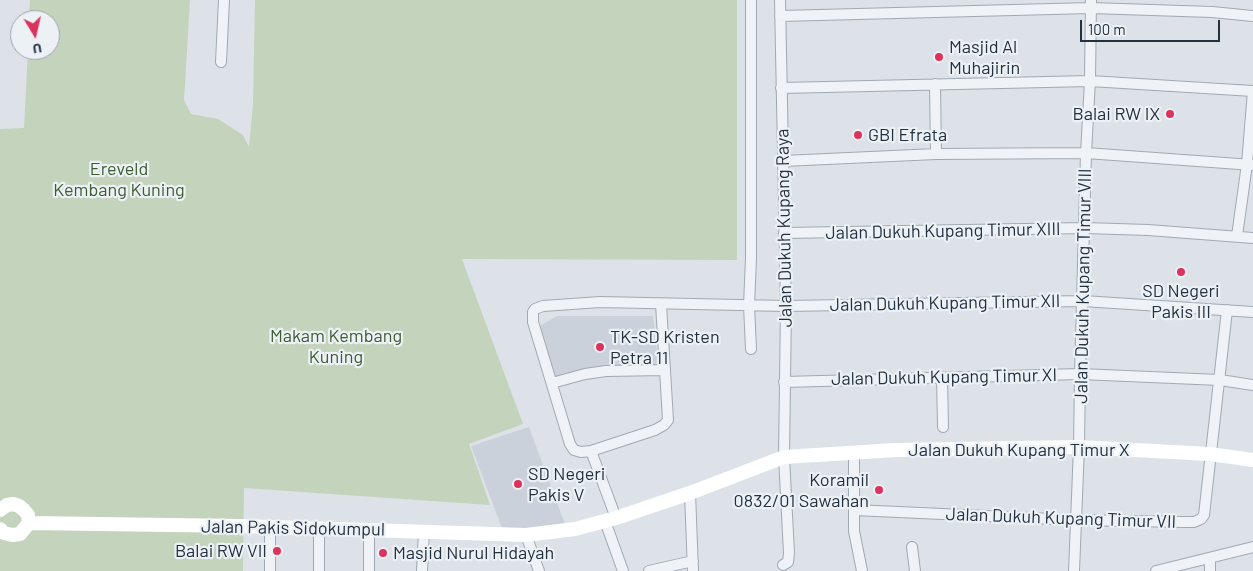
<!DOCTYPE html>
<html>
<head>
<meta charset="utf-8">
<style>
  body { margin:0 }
  #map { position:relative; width:1253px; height:571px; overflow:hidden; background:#dce2e8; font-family:Barlow,sans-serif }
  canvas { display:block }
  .north { position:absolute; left:10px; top:10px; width:50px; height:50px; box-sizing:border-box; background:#ecf1f6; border:1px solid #9ca4ad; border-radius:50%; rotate:171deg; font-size:14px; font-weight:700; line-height:20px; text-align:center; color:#243140 }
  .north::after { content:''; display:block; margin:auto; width:18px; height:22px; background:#db335b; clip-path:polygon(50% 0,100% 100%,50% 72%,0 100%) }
  .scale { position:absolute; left:1080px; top:20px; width:140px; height:22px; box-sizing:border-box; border:2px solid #243140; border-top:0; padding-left:6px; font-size:15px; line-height:18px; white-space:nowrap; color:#243140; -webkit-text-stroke:4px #ecf1f6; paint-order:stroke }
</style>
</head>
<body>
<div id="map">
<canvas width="1253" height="571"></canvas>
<div class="north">U</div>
<div class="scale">100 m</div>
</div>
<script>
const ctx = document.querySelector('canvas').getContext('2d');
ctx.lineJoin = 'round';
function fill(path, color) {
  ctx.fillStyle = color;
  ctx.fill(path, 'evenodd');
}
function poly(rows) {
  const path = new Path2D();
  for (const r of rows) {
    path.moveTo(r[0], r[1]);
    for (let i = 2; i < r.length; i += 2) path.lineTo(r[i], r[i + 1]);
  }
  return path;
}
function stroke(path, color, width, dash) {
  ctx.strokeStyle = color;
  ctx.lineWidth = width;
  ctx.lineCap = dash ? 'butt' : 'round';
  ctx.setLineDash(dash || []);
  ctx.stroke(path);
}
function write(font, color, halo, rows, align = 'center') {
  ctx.font = font + ' Barlow,sans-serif';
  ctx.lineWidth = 4.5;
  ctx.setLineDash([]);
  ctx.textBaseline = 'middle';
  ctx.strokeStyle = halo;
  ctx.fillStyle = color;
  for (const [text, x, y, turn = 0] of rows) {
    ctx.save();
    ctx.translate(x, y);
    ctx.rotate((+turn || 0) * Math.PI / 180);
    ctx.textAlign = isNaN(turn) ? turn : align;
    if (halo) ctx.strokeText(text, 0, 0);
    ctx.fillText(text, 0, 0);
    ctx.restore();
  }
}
const built = poly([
  [557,316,653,316,658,366,556,381,538,327],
  [529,427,566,527,505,536,471,446]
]);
const green = poly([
  [30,0,190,0,184,100,191,114,218,119,243,135,249,147,253,104,255,0,737,0,737,260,462,259,523,424,469,444,490,505,244,488,243,571,0,571,0,129,24,128,28,50,50,50,50,20,29,20]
]);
const street = poly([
  [780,0,786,306,784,457,789,553,788,562,783,565],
  [780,16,1091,8,1212,12,1253,16],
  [221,62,224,0],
  [935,84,936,154],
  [781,88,1090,81,1253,91],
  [783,161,936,154,1086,153,1253,165],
  [784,233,1085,228,1148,230,1253,238],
  [1237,236,1247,164,1253,91],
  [661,304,668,420,664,425,655,430,591,451,581,452,574,450,570,444,533,322,533,312,535,309,543,306,600,302,786,306,1083,301,1253,312],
  [751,349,749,306,751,258,751,0],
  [942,377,943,427],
  [784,382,1080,374,1220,380,1253,385],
  [552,383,585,374,606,371,664,370],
  [591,451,616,518],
  [854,452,854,531,862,571],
  [690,493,693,571],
  [854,510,1075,520,1183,522,1194,522,1201,519,1204,515,1227,310],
  [605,521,623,571],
  [319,529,319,571],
  [369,529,369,571],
  [526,535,539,571],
  [912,547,915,571],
  [1210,559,1210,571],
  [270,571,270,528],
  [422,571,424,531],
  [649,571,693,561],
  [1074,571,1079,447,1080,374,1086,153,1090,81,1091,0],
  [1156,571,1253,547]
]);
const secondary = poly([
  [0,510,7,505,13,504,19,506,24,510,28,515,29,523,20,534,12,535,4,533,0,529],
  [29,523,240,526,526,535,575,529,616,518,690,493,784,457,896,450,1079,447,1210,454,1253,460]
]);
const markers = [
  [939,57,5,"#db335b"],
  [1170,114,5,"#db335b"],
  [858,135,5,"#db335b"],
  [1181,272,5,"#db335b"],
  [600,347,5,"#db335b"],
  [518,484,5,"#db335b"],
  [879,490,5,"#db335b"],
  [277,551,5,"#db335b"],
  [383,553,5,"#db335b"]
];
const poiNames = [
  ["Masjid Al",949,47],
  ["Muhajirin",949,68],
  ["Balai RW IX",1160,114,"right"],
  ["GBI Efrata",868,135],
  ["SD Negeri",1181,291,"center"],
  ["Pakis III",1181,312,"center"],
  ["TK-SD Kristen",610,337],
  ["Petra 11",610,358],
  ["SD Negeri",528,474],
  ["Pakis V",528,495],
  ["Koramil",869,480,"right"],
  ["0832/01 Sawahan",869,501,"right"],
  ["Balai RW VII",267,551,"right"],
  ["Masjid Nurul Hidayah",393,553]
];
const parkNames = [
  ["Ereveld",119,169],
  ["Kembang Kuning",119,190],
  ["Makam Kembang",336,336],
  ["Kuning",336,357]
];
const streetNames = [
  ["Jalan Dukuh Kupang Raya",784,228,-91],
  ["Jalan Dukuh Kupang Timur XIII",943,231,-1],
  ["Jalan Dukuh Kupang Timur VIII",1083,286,-89],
  ["Jalan Dukuh Kupang Timur XII",945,303,-1],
  ["Jalan Dukuh Kupang Timur XI",944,377,-1],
  ["Jalan Dukuh Kupang Timur X",1019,450],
  ["Jalan Dukuh Kupang Timur VII",1061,518,2],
  ["Jalan Pakis Sidokumpul",293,528,1]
];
fill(built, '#cad1da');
fill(green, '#c4d3bc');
stroke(street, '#a1a9b2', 12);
stroke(street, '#eff2f6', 10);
stroke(secondary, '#fff', 14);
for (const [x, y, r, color] of markers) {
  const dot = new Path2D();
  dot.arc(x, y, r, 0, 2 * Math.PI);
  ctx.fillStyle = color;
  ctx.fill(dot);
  stroke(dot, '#ecf1f6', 2);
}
write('18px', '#243140', '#ecf1f6', poiNames, 'left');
write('18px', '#3d5d30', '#ecf1f6', parkNames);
write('18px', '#243140', '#ecf1f6', streetNames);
</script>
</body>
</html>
